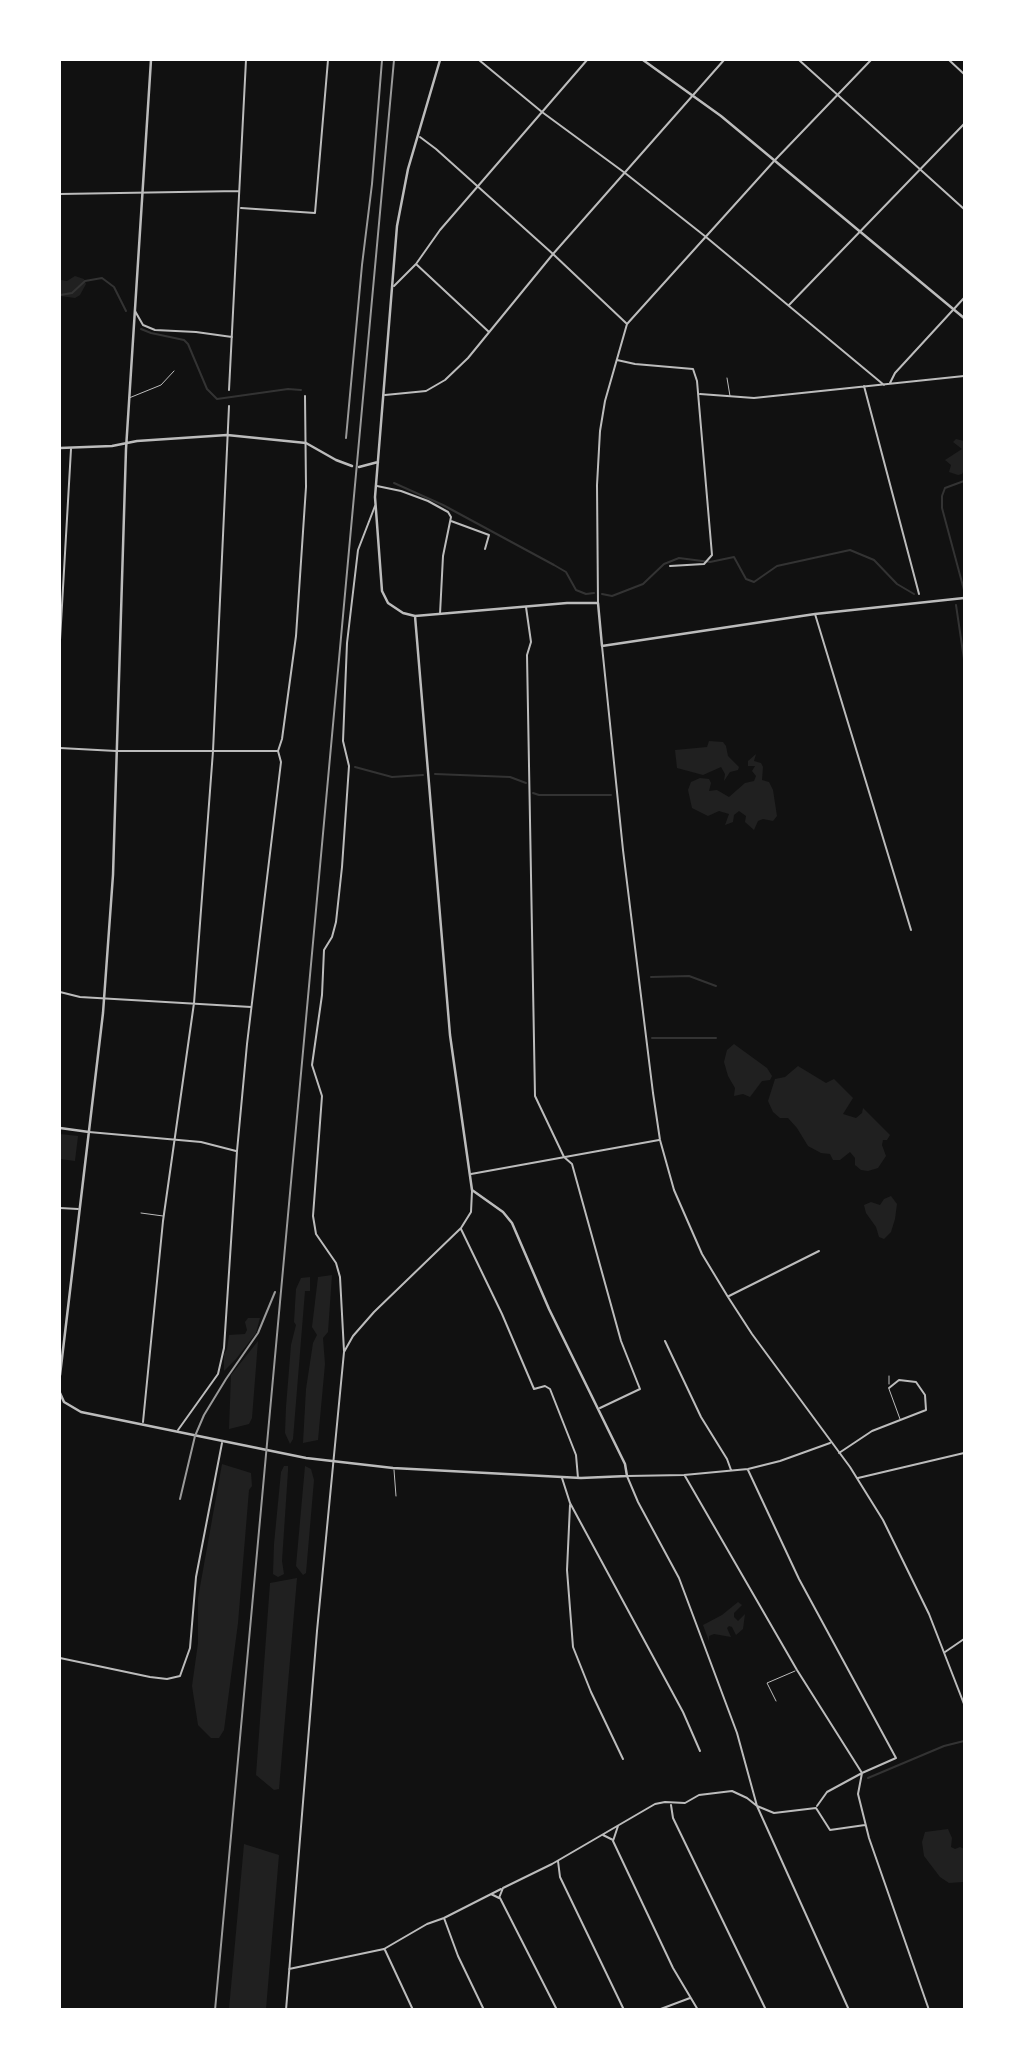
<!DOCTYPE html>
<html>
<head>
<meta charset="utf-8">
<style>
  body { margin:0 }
  #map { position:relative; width:1024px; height:2069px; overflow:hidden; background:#111; font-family:"Roboto Serif",serif }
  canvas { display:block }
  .frame { position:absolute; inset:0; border:61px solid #fff; pointer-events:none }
</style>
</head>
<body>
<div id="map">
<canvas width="1024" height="2069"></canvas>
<div class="frame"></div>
</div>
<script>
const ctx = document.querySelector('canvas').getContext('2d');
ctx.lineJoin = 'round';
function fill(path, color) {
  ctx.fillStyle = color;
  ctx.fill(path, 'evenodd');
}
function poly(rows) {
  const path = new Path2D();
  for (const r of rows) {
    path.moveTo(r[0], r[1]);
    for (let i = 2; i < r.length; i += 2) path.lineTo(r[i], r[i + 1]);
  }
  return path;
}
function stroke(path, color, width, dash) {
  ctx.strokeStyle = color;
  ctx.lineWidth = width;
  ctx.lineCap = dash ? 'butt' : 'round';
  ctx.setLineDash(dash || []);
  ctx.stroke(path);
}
const green = poly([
  [75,276,84,279,86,284,80,295,75,298,60,296,60,277,61,280,67,281],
  [956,439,964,441,964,470,962,474,958,475,949,472,951,465,945,460,962,449,953,442],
  [709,741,723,742,726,746,728,756,739,767,738,770,730,772,724,781,725,774,721,767,703,775,677,768,675,750,707,747],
  [756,754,754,761,761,763,763,767,762,780,769,782,773,790,777,816,773,821,763,819,758,821,754,830,745,822,746,816,739,811,734,815,733,822,725,825,729,814,719,811,708,816,692,808,688,790,691,782,700,778,709,779,711,783,709,791,717,790,729,797,745,783,754,781,756,776,752,771,755,766,748,766,748,761],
  [734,1044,767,1068,772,1076,770,1080,762,1081,750,1097,743,1094,734,1096,735,1088,728,1076,724,1062,727,1050],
  [798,1066,826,1083,834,1079,853,1098,843,1114,856,1118,862,1113,863,1108,890,1135,887,1140,883,1140,882,1145,886,1156,878,1168,868,1171,861,1170,855,1165,855,1158,850,1152,840,1160,833,1160,830,1154,821,1153,808,1146,797,1128,788,1118,780,1118,773,1112,768,1101,775,1079,785,1077],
  [60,1134,78,1136,75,1161,60,1159],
  [891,1196,897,1204,895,1219,891,1232,884,1239,879,1237,876,1227,866,1213,864,1205,871,1202,880,1205,884,1199],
  [332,1275,328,1332,323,1338,325,1364,318,1440,303,1443,306,1389,313,1343,317,1335,312,1327,318,1277],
  [310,1277,310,1291,305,1291,293,1439,290,1444,285,1433,286,1407,291,1345,296,1325,294,1322,296,1289,301,1278],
  [248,1318,260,1318,256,1333,236,1359,224,1371,224,1354,227,1349,229,1335,245,1334,247,1330,245,1322],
  [258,1341,252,1418,249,1424,229,1429,231,1375],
  [222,1464,251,1473,252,1486,249,1490,238,1623,224,1730,219,1738,211,1738,198,1725,192,1686,198,1643,198,1598],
  [284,1466,288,1466,288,1471,282,1561,284,1574,278,1577,273,1574,274,1544,281,1472],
  [305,1466,311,1469,314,1480,306,1573,303,1575,296,1566],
  [297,1578,279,1789,274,1790,256,1775,270,1583],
  [738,1602,742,1605,734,1613,734,1617,738,1621,745,1614,743,1629,736,1635,732,1627,729,1626,727,1628,731,1637,714,1634,709,1636,709,1641,703,1625,722,1615],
  [948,1829,952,1838,951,1847,955,1849,960,1847,964,1849,963,1882,949,1883,940,1877,924,1856,922,1842,925,1832],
  [244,1844,279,1855,266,2009,229,2009]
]);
const stream = poly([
  [60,295,72,293,85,281,102,278,114,287,126,311],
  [141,329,151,333,184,340,188,344,207,389,217,399,288,389,301,390],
  [964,481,945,488,942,496,942,508,964,590],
  [394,483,443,505,554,565,566,572,576,590,586,594,594,593],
  [602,594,612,596,643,584,664,564,679,558,710,562,734,557,746,579,754,582,777,566,850,550,874,560,897,584,914,594],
  [956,605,964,659],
  [355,767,392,777,423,775],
  [435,774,510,777,526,783],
  [533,793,539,795,611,795],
  [651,977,689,976,716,986],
  [652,1038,716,1038],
  [868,1778,944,1746,964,1741]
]);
const service = poly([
  [727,378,730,396],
  [129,398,161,385,174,371],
  [141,1213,163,1216],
  [889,1384,889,1376],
  [889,1389,900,1419],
  [394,1470,396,1496],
  [776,1701,767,1683,795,1671]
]);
const minor = poly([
  [479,60,542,112,625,173,706,237,884,385],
  [799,60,964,209],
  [949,60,964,74],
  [420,137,436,149,553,254,626,323],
  [60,194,239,191],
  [241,208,315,213,328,60],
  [416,264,489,332],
  [394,286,416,264,440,230,587,60],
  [789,305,964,124],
  [135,311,143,325,155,330,196,332,232,337],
  [617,360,635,364,693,369,697,381,712,555,704,564,670,566],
  [890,383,895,373,964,298],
  [864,386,919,594],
  [229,390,246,60],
  [700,394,754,398,964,376],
  [385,395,426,391,445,380,468,358,553,254,724,60],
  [377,486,401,491,428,501,448,512,451,517,443,556,440,614],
  [451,521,489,535,485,549],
  [598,603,597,485,600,431,605,401,627,324,775,160,871,60],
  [526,607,531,642,527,655,535,1096,564,1157,572,1164,621,1341,640,1389,600,1408],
  [815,614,911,930],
  [60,640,71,449],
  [602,646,623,850,653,1093,660,1140,674,1190,702,1254,728,1297,752,1334,850,1467,883,1520,929,1614,964,1704],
  [60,748,116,751,277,751],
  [60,992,80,997,251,1007],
  [89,1132,201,1142,236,1151],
  [471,1174,659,1140],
  [60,1208,78,1209],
  [461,1229,502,1314,534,1389,545,1386,550,1389,576,1455,578,1478],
  [729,1296,819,1251],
  [665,1341,701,1417,727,1459,731,1470],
  [344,1351,340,1277,336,1263,316,1234,313,1216,322,1096,312,1065,322,995,324,950,332,937,336,922,342,867,349,766,343,741,347,643,358,550,375,506],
  [143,1422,163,1221,194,1003,213,751,229,406],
  [178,1430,218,1374,224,1348,237,1151,247,1044,281,762,278,751,282,739,296,636,306,487,305,396],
  [830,1443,780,1461,748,1469,684,1475,627,1476,638,1502,679,1578,737,1733,757,1806,849,2010],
  [839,1453,872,1431,926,1410,925,1395,916,1382,899,1380,889,1388],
  [748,1470,799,1579,896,1758,862,1773,827,1792,817,1806],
  [685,1476,797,1670,862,1773,858,1794,869,1838,929,2010],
  [562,1478,570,1503,683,1712,700,1751],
  [858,1478,964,1453],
  [570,1505,567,1570,573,1647,591,1692,623,1759],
  [945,1652,964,1639],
  [60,1658,150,1677,167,1679,180,1676,190,1648,196,1577,222,1443],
  [671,1805,673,1818,766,2010],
  [618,1826,613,1841,673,1968,698,2010],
  [603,1835,613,1840],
  [558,1861,560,1877,624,2010],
  [491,1894,499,1898,503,1888,552,1864,655,1804,665,1802,685,1803,699,1795,732,1791,747,1798,757,1806,774,1813,816,1808,830,1830,865,1825],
  [500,1898,557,2010],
  [444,1918,458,1956,484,2010],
  [385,1950,413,2010],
  [289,1969,384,1949,427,1924,444,1918,501,1889],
  [286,2010,317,1631,344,1352,353,1336,374,1312,461,1228,471,1212,472,1191],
  [658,2010,690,1998]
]);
const tertiary = poly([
  [440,60,408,169,397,226,375,497,382,591,388,603,403,613,415,616,567,603,598,603,602,646,815,614,964,598],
  [643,60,721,116,964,318],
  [60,448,112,446,137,441,227,435,306,443,336,460,352,466],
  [359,467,378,462],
  [60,1128,89,1132],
  [60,1375,103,1013,113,875,126,449,151,60],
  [60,1393,64,1402,81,1412,306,1458,393,1468,581,1478,627,1476,625,1464,549,1309,512,1223,503,1212,472,1190,450,1035,415,616]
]);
const rail = poly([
  [346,438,362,265,372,184,382,60],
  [180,1499,195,1436,204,1415,226,1379,258,1333,275,1292],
  [215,2010,394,60]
]);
fill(green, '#202020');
stroke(stream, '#333', 2);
stroke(service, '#bcbcbc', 1);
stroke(minor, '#bcbcbc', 2);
stroke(tertiary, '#bcbcbc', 2.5);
stroke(rail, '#9a9a9a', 2);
</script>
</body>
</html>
